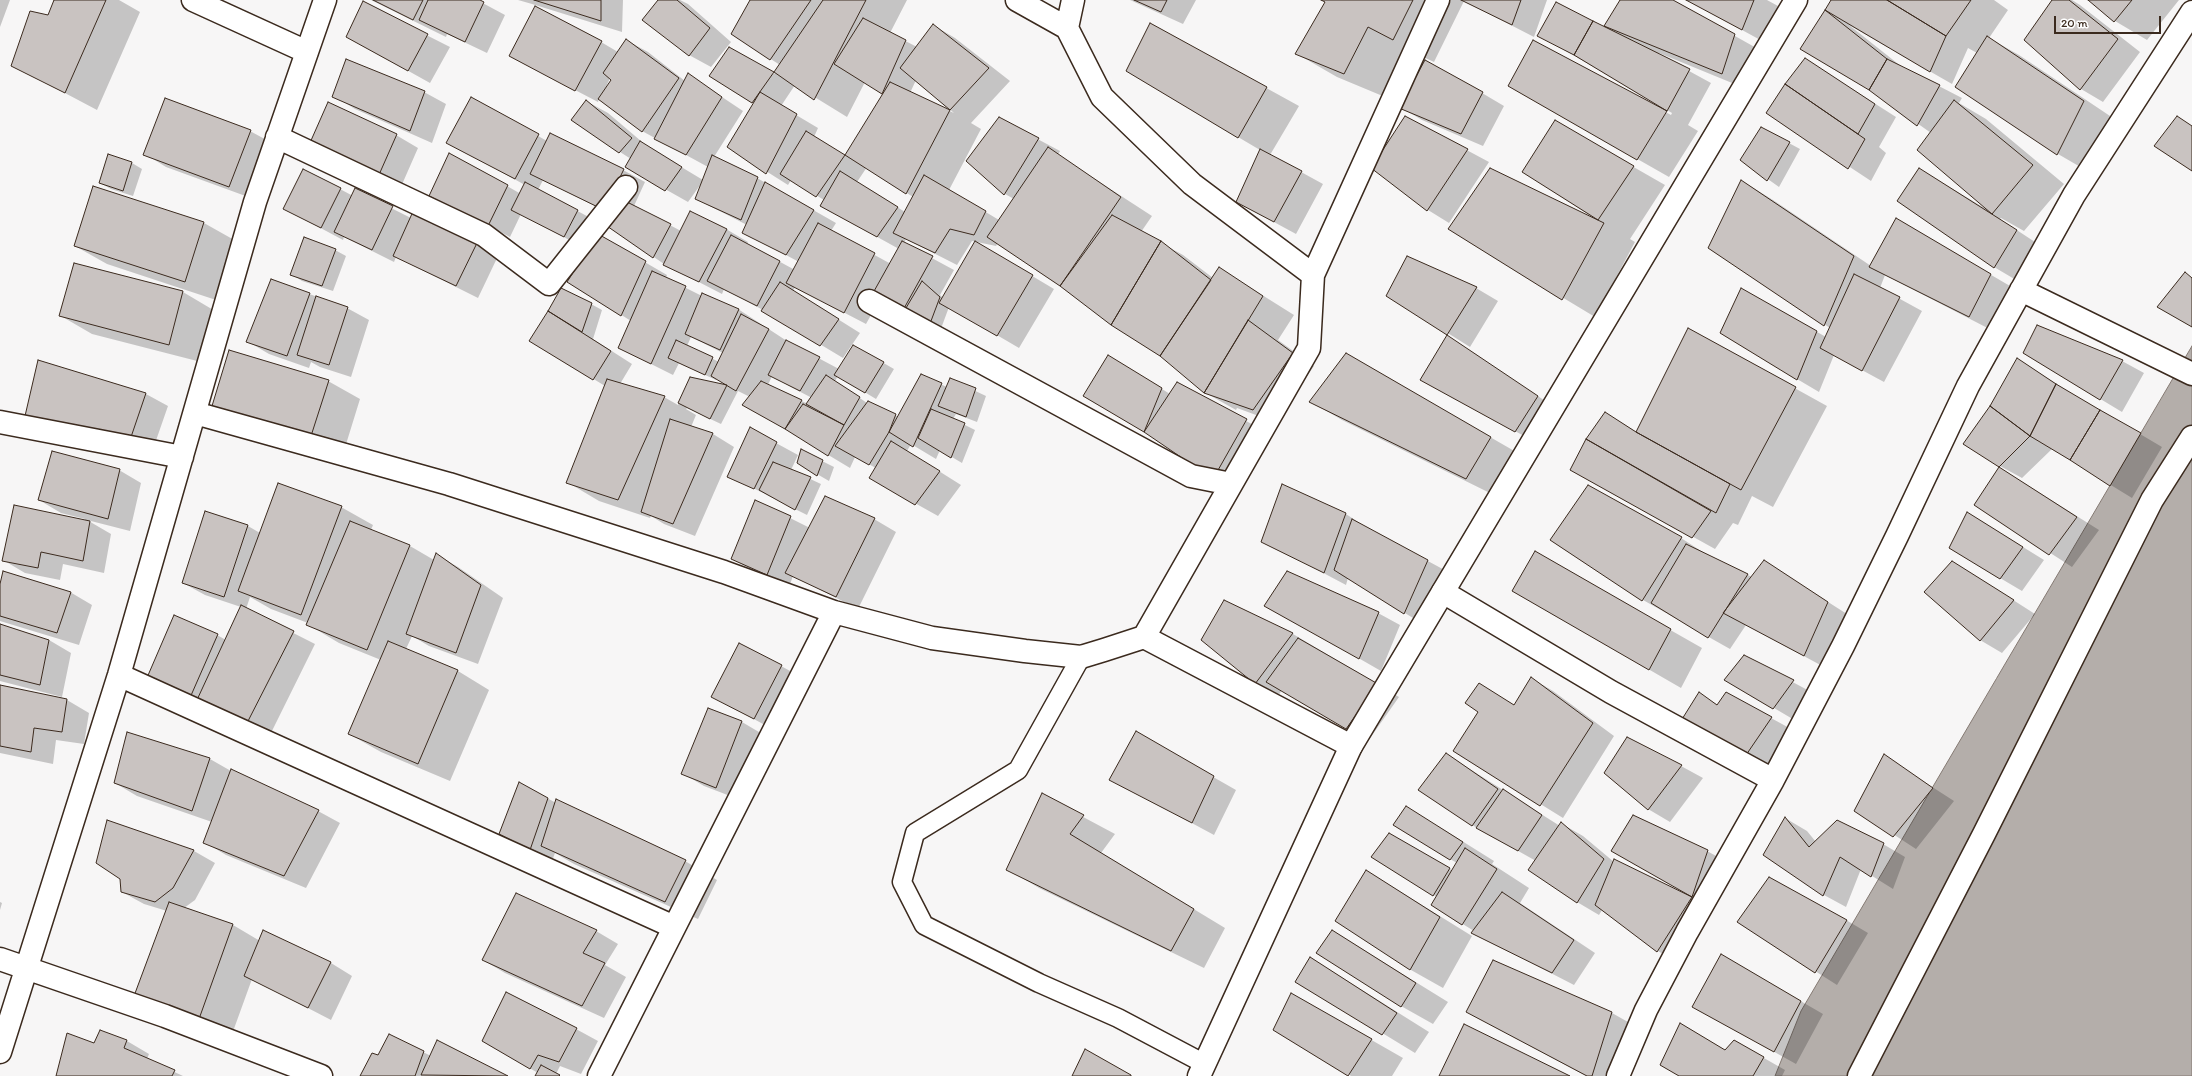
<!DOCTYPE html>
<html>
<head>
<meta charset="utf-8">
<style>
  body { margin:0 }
  #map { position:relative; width:2192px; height:1076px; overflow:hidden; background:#f7f6f6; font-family:Itim,sans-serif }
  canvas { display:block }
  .scale { position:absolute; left:2054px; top:16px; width:107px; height:18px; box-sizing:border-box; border:2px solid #3b2a1e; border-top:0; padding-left:5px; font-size:12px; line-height:14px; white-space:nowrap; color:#3b2a1e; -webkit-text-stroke:3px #fff; paint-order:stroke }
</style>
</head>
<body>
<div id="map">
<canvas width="2192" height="1076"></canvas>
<div class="scale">20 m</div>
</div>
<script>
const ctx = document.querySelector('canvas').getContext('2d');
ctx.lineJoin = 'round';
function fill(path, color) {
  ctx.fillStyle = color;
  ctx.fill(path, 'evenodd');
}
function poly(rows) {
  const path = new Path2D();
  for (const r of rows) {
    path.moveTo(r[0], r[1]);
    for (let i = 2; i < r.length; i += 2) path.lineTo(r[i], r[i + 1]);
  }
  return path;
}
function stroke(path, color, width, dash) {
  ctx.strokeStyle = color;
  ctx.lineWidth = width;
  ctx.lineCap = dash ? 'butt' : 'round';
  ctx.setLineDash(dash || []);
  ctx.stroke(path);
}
const water = poly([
  [2192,346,2192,1076,1775,1076,1801,1011,2192,346]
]);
const shadow = poly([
  [0,0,10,0,0,27],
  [55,0,119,0,140,12,97,110,12,65,49,16],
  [371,0,477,0,505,15,487,53,447,34,446,37],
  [518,0,623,0,622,32,532,4],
  [659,0,680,0,688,4,731,42,711,67,689,55],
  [752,0,907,0,890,33,917,47,933,25,955,38,1010,81,971,123,981,129,949,190,999,220,1014,199,1005,194,1000,119,1060,151,1058,155,1152,216,1141,232,1183,255,1213,278,1219,268,1294,315,1278,340,1314,366,1275,422,1237,408,1236,410,1204,392,1161,355,998,243,996,246,972,241,957,265,906,239,904,243,954,270,940,295,943,298,997,255,1054,289,1019,348,949,307,939,334,881,297,866,324,795,287,793,291,860,333,843,358,763,310,724,289,722,294,664,264,606,224,613,215,543,180,538,190,600,223,586,249,521,214,510,237,431,196,507,186,521,194,525,185,447,142,471,98,547,141,623,170,645,182,634,206,681,231,726,229,748,242,747,244,795,270,799,262,743,232,747,225,696,199,701,184,688,202,626,167,631,159,620,152,586,101,608,113,648,147,703,180,708,167,642,131,599,99,598,102,510,56,601,42,618,52,626,40,648,52,685,81,689,75,743,111,714,157,757,178,836,223,831,231,891,264,899,249,843,218,824,200,791,180,788,185,728,147,754,103,710,76,729,48,774,74,780,65,732,34],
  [610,78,613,80,607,88,606,87],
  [916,80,954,113,910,93],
  [865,82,884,94,846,156,814,137,818,128,781,106,795,85,847,117],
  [867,167,913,197,905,212,857,182],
  [1130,0,1196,0,1183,24],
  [1323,0,1547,0,1534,37,1464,1,1434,62,1408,50,1385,97,1337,77,1297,54,1327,2],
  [1621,0,1671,0,1767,54,1754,92,1659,53,1658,54,1711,83,1688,125,1698,131,1669,177,1509,86,1533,41,1671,115,1672,113,1539,35,1604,27],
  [1687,0,1767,0,1778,6,1764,42],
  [1832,0,1994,0,2008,10,1989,38,2019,55,2116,120,2089,172,2058,154,1977,53,1968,48,1952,84,1849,25,1902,67,1962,98,1959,103,1986,119,2064,184,2024,231,2001,218,2000,219,2038,244,2016,280,1994,267,1898,201,1919,169,1993,213,1918,150,1931,133,1869,89,1801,49],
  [2053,0,2072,0,2080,5,2140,52,2103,102,2081,89,2025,40],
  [2089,0,2179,0,2147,40,2115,21],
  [363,3,450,47,430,83,369,49],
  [1150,24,1299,106,1270,155,1323,184,1296,234,1237,202,1260,150,1238,137],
  [1805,59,1896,117,1879,147,1886,153,1871,181,1768,113],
  [424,92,446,104,432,143,355,109,334,96],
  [1482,93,1504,106,1483,146,1422,120,1400,107],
  [1405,117,1489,162,1449,223,1428,210,1372,167],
  [1555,122,1665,185,1630,239,1635,242,1595,317,1449,229,1598,221,1523,171],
  [1761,128,1800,149,1779,187,1741,160],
  [250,131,272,143,251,198,166,167,145,154],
  [396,135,418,148,400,189,332,157],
  [132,163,142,169,133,196,111,189,100,183],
  [1742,181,1773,200,1871,266,1928,238,2022,293,2001,335,1885,275,1880,288,1922,311,1884,382,1834,355,1819,392,1797,379,1741,289,1826,337,1830,328,1709,248],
  [94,187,204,223,236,241,216,300,107,264,75,246],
  [340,189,353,196,355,190,411,218,415,209,499,254,478,298,396,257,394,262,344,237,343,240,285,209],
  [598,235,667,275,666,278,702,296,738,309,790,343,839,369,854,346,894,369,876,399,838,376,835,381,867,403,899,417,922,376,947,387,950,379,986,396,977,422,956,414,953,419,975,430,962,463,940,450,936,459,911,444,907,451,961,485,938,516,870,478,876,468,855,457,850,468,765,417,750,397,738,391,721,424,687,408,686,409,696,415,691,427,713,434,734,447,695,536,664,524,651,516,650,518,599,501,567,482,605,386,530,340,549,311,591,304,602,310,593,339,632,364,620,384,664,397,678,405,691,378,731,387,717,378,716,380,679,363,673,375,619,348,631,321,569,282],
  [691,337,723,353,719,362,687,346],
  [772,376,791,387,812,398,808,404,768,385],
  [823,413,837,421,836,422,822,415],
  [335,250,346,256,333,291,302,281,291,274],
  [74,264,183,292,215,311,201,362,92,334,61,316],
  [272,280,347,308,369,320,351,377,320,367,311,362,309,368,269,354,247,341],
  [1476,288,1498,301,1470,347,1387,295],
  [1688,329,1827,406,1773,507,1752,496,1738,525,1733,523,1715,549,1571,469,1587,439,1605,413,1637,432],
  [1448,337,1559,410,1537,443,1443,392],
  [2024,353,2122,361,2144,373,2122,412],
  [1346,354,1523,456,1498,497,1342,420,1311,402],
  [2017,359,2079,398,2162,447,2132,498,2052,449,2022,478,2000,466,1991,407],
  [39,361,146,394,168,406,152,452,48,428],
  [1130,369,1170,394,1177,383,1268,433,1235,491,1145,431,1084,396],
  [328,381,360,399,343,454,245,424,213,406],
  [776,443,798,455,791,470,821,484,807,515,729,476],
  [802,451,834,467,829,481,798,463],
  [2000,468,2099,530,2072,567,1976,505],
  [119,470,141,483,130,531,87,520,111,534,104,573,63,564,60,580,25,573,3,560,85,520,85,519,61,513,39,500],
  [1282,485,1346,514,1367,528,1450,573,1426,626,1348,578,1346,585,1263,541],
  [756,501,810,528,874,519,896,532,858,609,793,576,789,587,754,571,732,559],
  [341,507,373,525,371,530,410,546,434,560,437,555,458,567,503,598,478,664,429,646,412,636,406,649,458,671,489,690,450,781,381,752,349,734,381,660,339,643,307,624,308,623,271,609,250,597,246,609,315,644,269,737,169,693,217,635,226,640,241,607,205,595,183,583,206,512,248,526,260,533],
  [1968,513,2044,560,2022,591,2000,578],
  [1681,538,1712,558,1752,577,1764,561,1850,616,1826,668,1746,625,1730,649,1643,600,1551,540],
  [1535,553,1702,648,1681,688,1513,591],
  [1974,575,2035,614,2002,653,1980,640],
  [0,588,70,592,92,605,79,645,0,621],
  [1225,602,1293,634,1399,697,1368,741,1282,690,1278,696,1256,683,1202,640],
  [1266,605,1378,613,1400,625,1381,671],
  [0,625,49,640,71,653,62,697,0,681],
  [1744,656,1815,694,1796,721,1725,679],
  [781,666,803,678,776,731,713,697],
  [1531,678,1553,691,1614,736,1563,818,1455,751,1479,712,1479,684,1514,705],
  [0,686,67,700,89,713,84,744,56,740,53,764,0,753],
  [1699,694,1718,705,1771,718,1793,730,1766,770,1702,736],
  [708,709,742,722,764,735,738,799,704,786,682,773],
  [1136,733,1236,790,1214,835,1110,779],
  [127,734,210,759,231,771,318,811,340,823,306,888,226,855,204,842,212,822,137,796,115,783],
  [1446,754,1560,826,1562,824,1583,836,1614,862,1685,894,1707,851,1729,863,1713,910,1679,964,1658,951,1602,910,1599,915,1577,902,1536,861,1472,825],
  [1884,756,1954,801,1916,849,1856,810],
  [1681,766,1703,778,1670,822,1648,809],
  [520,783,556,803,685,861,717,880,698,919,574,864,555,853,552,861,500,834],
  [1042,795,1115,834,1101,853,1225,928,1204,968,1039,888,1007,869],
  [1785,818,1807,831,1816,842,1883,844,1905,857,1893,889,1861,869,1846,907,1824,895,1764,855],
  [1438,826,1494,861,1492,864,1529,888,1520,903,1595,953,1574,985,1473,933,1474,931,1432,905,1437,897,1372,857,1389,834,1453,871,1457,863,1450,859],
  [194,851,215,863,195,900,184,908,233,925,260,941,264,932,331,963,352,976,331,1020,252,979,231,1037,167,1014,167,911,144,904,122,892,120,879],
  [1367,871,1472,936,1443,988,1411,970,1337,920],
  [516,894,596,931,618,944,605,965,626,977,604,1018,505,973,483,960],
  [0,902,2,903,0,910],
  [1846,920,1868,933,1837,985,1738,922],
  [1333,931,1448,1002,1433,1024,1401,1006],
  [1721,955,1823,1014,1796,1064,1715,1019],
  [1311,958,1429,1032,1415,1053,1297,981],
  [1494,962,1612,1013,1644,1031,1630,1076,1586,1076,1467,1012],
  [1291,994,1403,1058,1392,1076,1351,1076,1275,1029],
  [1681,1024,1726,1051,1734,1041,1785,1070,1782,1076,1681,1076],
  [576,1029,598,1041,581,1074,560,1066,556,1074,560,1076,536,1076,538,1073,483,1041],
  [101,1032,127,1041,149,1054,147,1059,183,1076,58,1076,94,1044],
  [438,1042,505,1076,361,1076,378,1056,423,1052,431,1056]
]);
const building = poly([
  [54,0,106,0,65,93,11,66,30,11,48,15,54,0],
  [373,0,423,0,413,20,373,0],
  [428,0,480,0,484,2,465,42,419,20,428,0],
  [534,0,601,0,601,21,534,0],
  [658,0,677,0,710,28,689,56,642,20,658,0],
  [750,0,811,0,770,60,731,34,750,0],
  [823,0,866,0,814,100,774,72,823,0],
  [1134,0,1167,0,1161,12,1134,0],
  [1321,0,1413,0,1393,40,1368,27,1344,74,1295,54,1325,2,1321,0],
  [1461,0,1521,0,1512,25,1461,0],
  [1620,0,1673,0,1735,34,1722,74,1604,26,1620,0],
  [1686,0,1754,0,1742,30,1686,0],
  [1831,0,1887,0,1946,36,1930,72,1825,10,1831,0],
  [1887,0,1971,0,1946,36,1887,0],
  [2052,0,2069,0,2118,39,2080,90,2024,40,2052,0],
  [2088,0,2132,0,2114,22,2088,0],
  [363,1,428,34,408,71,346,37,363,1],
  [1556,2,1593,21,1574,55,1537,36,1556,2],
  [535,6,602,41,575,91,509,56,535,6],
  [1825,10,1887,59,1869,90,1800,49,1825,10],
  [863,18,906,40,882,94,834,64,863,18],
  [1593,21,1690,69,1667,111,1574,55,1593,21],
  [1150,23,1267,87,1238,138,1126,71,1150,23],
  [933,24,989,68,950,110,900,68,933,24],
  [1987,36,2084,101,2057,155,1955,87,1987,36],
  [626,39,679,78,642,132,598,99,611,80,603,73,626,39],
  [1533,40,1667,111,1637,160,1508,86,1533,40],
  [729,47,774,72,752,103,709,76,729,47],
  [1805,58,1875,104,1858,134,1785,84,1805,58],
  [346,59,425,91,410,131,332,97,346,59],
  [1887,59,1940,85,1917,126,1869,90,1887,59],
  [1425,60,1483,92,1461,134,1399,108,1425,60],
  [688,73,722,97,686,155,654,139,688,73],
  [890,82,950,110,906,194,845,155,890,82],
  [1785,84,1865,139,1848,169,1766,113,1785,84],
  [760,92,797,114,766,174,727,147,760,92],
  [471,97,539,134,515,179,446,143,471,97],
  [165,98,251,130,229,187,143,155,165,98],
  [586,100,632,138,619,153,571,120,586,100],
  [1954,100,2033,165,1992,214,1917,150,1954,100],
  [328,102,397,134,378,177,309,145,328,102],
  [1405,116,1468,149,1427,211,1371,168,1405,116],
  [2177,116,2192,126,2192,171,2154,146,2177,116],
  [999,117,1039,138,1004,195,966,161,999,117],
  [1555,120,1634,166,1598,220,1522,172,1555,120],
  [1761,127,1790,142,1767,181,1740,160,1761,127],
  [806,131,845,155,816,197,780,174,806,131],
  [550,133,624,169,604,210,530,174,550,133],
  [640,141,682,167,665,191,625,167,640,141],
  [1048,147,1121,197,1060,286,987,237,1048,147],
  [1260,149,1302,171,1274,222,1236,202,1260,149],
  [449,153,508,185,488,226,429,196,449,153],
  [108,154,132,162,123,191,99,183,108,154],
  [712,155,758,177,741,220,695,199,712,155],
  [1490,168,1604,223,1562,300,1448,229,1490,168],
  [1919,168,2017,230,1994,268,1897,201,1919,168],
  [303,169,341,188,321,228,283,209,303,169],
  [840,171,898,207,877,237,820,206,840,171],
  [924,175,986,211,974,235,950,229,935,253,893,233,924,175],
  [1741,180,1854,256,1824,326,1708,248,1741,180],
  [525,182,578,210,564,237,511,210,525,182],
  [765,182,814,210,786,255,742,233,765,182],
  [93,186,204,222,185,282,74,246,93,186],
  [355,188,393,206,372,250,334,232,355,188],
  [623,200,671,224,653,258,604,224,623,200],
  [415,207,478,241,456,286,393,256,415,207],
  [690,211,727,229,699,282,663,265,690,211],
  [1112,215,1161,241,1111,325,1060,286,1112,215],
  [1896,218,1991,274,1969,317,1869,267,1896,218],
  [818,223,875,253,844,313,786,283,818,223],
  [598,234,646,261,621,316,567,282,598,234],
  [731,235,780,261,757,306,707,281,731,235],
  [304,237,336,249,322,286,290,275,304,237],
  [902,241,933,256,902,312,873,293,902,241],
  [975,241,1033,275,997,336,939,303,975,241],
  [1161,241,1211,280,1160,356,1111,325,1161,241],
  [1407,256,1477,287,1447,335,1386,296,1407,256],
  [74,263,183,291,169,345,59,316,74,263],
  [1219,267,1263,296,1204,393,1160,356,1219,267],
  [652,271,686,286,651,364,618,348,652,271],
  [2185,272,2192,278,2192,327,2157,307,2185,272],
  [1854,274,1900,297,1862,371,1820,348,1854,274],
  [271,279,310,293,287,356,246,342,271,279],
  [922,281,940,297,928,329,903,313,922,281],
  [780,282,839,319,820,346,761,311,780,282],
  [561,288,592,303,582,332,548,311,561,288],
  [1741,288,1817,331,1797,380,1720,333,1741,288],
  [702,293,739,309,720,350,685,334,702,293],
  [316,296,348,307,329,365,297,355,316,296],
  [548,311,611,351,593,380,529,341,548,311],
  [741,314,769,329,736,391,711,376,741,314],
  [1248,320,1293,353,1253,410,1204,393,1248,320],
  [2037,325,2123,360,2100,400,2023,353,2037,325],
  [1688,328,1796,387,1741,490,1636,432,1688,328],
  [1447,335,1538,396,1515,432,1420,380,1447,335],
  [676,340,713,357,705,375,668,358,676,340],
  [786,340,820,357,800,391,768,375,786,340],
  [853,345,884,362,865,393,834,375,853,345],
  [229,350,329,380,311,436,212,406,229,350],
  [1346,353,1491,437,1466,479,1309,402,1346,353],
  [1108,355,1162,388,1144,432,1083,396,1108,355],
  [2017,358,2056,384,2030,436,1990,406,2017,358],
  [38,360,146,393,130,440,25,416,38,360],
  [921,374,942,383,913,447,889,432,921,374],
  [826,375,860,397,844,425,806,404,826,375],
  [690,377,727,385,710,419,678,403,690,377],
  [950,378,976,388,966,417,938,406,950,378],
  [607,379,665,396,618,500,566,483,607,379],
  [761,381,802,400,785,429,742,405,761,381],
  [1177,382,1247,419,1213,479,1144,432,1177,382],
  [2056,384,2100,410,2070,460,2030,436,2056,384],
  [868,401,896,414,889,432,869,465,835,446,868,401],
  [803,404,844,425,828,456,785,429,803,404],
  [1990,406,2030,436,1999,467,1963,444,1990,406],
  [931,409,965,423,951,458,918,438,931,409],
  [2100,410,2141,433,2110,486,2070,460,2100,410],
  [1605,412,1636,432,1730,484,1716,513,1586,439,1605,412],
  [670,419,713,433,673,524,641,512,670,419],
  [750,427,777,442,754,489,727,477,750,427],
  [1586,439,1711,511,1692,538,1570,470,1586,439],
  [891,441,940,471,915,505,869,478,891,441],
  [801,449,823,460,817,476,797,463,801,449],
  [52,451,120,469,108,519,38,500,52,451],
  [773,462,811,477,795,510,759,490,773,462],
  [1999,467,2077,517,2049,555,1974,505,1999,467],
  [278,483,342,506,301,615,238,591,278,483],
  [1282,484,1346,513,1324,573,1261,542,1282,484],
  [1588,485,1682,537,1642,601,1550,540,1588,485],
  [825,496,875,518,836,597,785,573,825,496],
  [755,500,791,516,767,575,731,559,755,500],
  [14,505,90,521,83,561,41,552,38,568,2,561,14,505],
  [205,511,248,525,224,597,182,583,205,511],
  [1967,512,2023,547,2000,579,1949,548,1967,512],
  [1352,519,1428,560,1404,614,1334,570,1352,519],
  [350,521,410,545,367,650,306,625,350,521],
  [1686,544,1748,574,1708,638,1651,603,1686,544],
  [1535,551,1671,629,1649,670,1512,591,1535,551],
  [436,553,481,585,456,653,406,634,436,553],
  [1764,560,1828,602,1804,656,1723,613,1764,560],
  [1952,561,2014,600,1980,641,1924,592,1952,561],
  [3,571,71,592,57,633,0,616,0,584,3,571],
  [1287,571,1379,612,1359,659,1264,606,1287,571],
  [1224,600,1293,633,1255,684,1201,640,1224,600],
  [241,605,294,631,246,725,196,702,241,605],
  [174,615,218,634,189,700,146,680,174,615],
  [0,624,49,640,40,685,0,675,0,624],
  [1298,638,1378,684,1346,729,1266,682,1298,638],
  [388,641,458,670,418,764,348,734,388,641],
  [739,643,782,665,754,719,711,697,739,643],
  [1744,655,1794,680,1773,709,1724,680,1744,655],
  [1531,677,1593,723,1540,806,1453,751,1478,712,1465,703,1479,683,1514,705,1531,677],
  [0,685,67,699,62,732,34,728,31,752,0,746,0,685],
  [1699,692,1717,705,1726,692,1772,717,1744,758,1679,724,1699,692],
  [708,708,742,721,716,788,681,774,708,708],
  [1136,731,1214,776,1192,823,1109,780,1136,731],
  [127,732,210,758,192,811,114,783,127,732],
  [1627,737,1682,765,1648,810,1604,773,1627,737],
  [1446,753,1498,789,1472,826,1418,790,1446,753],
  [1884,754,1933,788,1893,837,1854,811,1884,754],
  [231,769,319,810,284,876,203,843,231,769],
  [519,782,548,798,530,850,499,834,519,782],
  [1503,789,1542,815,1518,851,1476,828,1503,789],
  [1042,793,1084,815,1070,834,1194,909,1171,951,1006,870,1042,793],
  [556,799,686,860,665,902,541,846,556,799],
  [1406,806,1463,842,1450,860,1393,825,1406,806],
  [1633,815,1708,850,1692,897,1611,851,1633,815],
  [1785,817,1809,847,1837,820,1884,843,1871,877,1840,857,1823,896,1763,855,1785,817],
  [107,820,194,850,173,888,155,902,121,892,120,879,96,863,107,820],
  [1561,822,1604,859,1577,903,1528,870,1561,822],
  [1389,833,1450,868,1433,896,1371,857,1389,833],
  [1465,848,1497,869,1462,925,1431,905,1465,848],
  [1614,859,1692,897,1657,952,1595,905,1614,859],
  [1366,870,1440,917,1410,970,1335,921,1366,870],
  [1769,877,1847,920,1815,973,1737,922,1769,877],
  [1502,892,1574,940,1552,973,1471,933,1502,892],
  [516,893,597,930,583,953,605,963,582,1006,482,960,516,893],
  [169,902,233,924,199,1019,134,996,169,902],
  [263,930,331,962,308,1008,244,976,263,930],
  [1332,930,1416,983,1401,1007,1316,953,1332,930],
  [1721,954,1801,1001,1774,1052,1692,1007,1721,954],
  [1310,957,1397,1013,1382,1035,1295,982,1310,957],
  [1493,960,1612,1012,1592,1076,1587,1076,1466,1012,1493,960],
  [506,992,577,1028,559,1062,538,1055,530,1069,482,1041,506,992],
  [1291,993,1372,1039,1348,1076,1273,1030,1291,993],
  [1680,1023,1725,1050,1734,1040,1764,1057,1753,1076,1679,1076,1660,1065,1680,1023],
  [1464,1024,1570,1076,1439,1076,1464,1024],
  [100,1030,127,1040,124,1048,175,1070,172,1076,56,1076,67,1033,94,1043,100,1030],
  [389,1034,424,1051,415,1076,360,1076,372,1053,378,1055,389,1034],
  [437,1040,508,1076,421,1075,437,1040],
  [1085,1049,1131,1075,1131,1076,1072,1076,1085,1049],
  [541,1065,560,1075,559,1076,535,1076,541,1065]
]);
const service = poly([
  [1081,657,1018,770,915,833,902,882,924,925,1039,983,1118,1018,1205,1064]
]);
const minor = poly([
  [193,0,307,52],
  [1017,0,1067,28],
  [1073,0,1067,28,1102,97,1192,184,1313,275],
  [277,137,484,235,549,284,626,187],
  [2021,290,2192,374],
  [869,301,1191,476,1231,484],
  [195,413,449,484,724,572,834,612,932,638,1025,651,1081,657,1104,650,1144,637,1309,348,1313,275,1438,0],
  [0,422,182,457],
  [1443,592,1611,692,1773,780],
  [1144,637,1351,746],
  [119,675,674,927],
  [0,959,165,1016,321,1076],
  [0,1052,119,675,255,202,325,0],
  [599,1076,834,612],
  [1618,1076,1646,1010,1687,932,1773,780,1843,646,1897,536,1968,386,2074,195,2192,12],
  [1859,1076,1984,834,2152,500,2192,437]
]);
const trunk = poly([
  [1199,1076,1351,746,1796,0]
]);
fill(water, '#b4aeaa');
stroke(water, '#847972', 1);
fill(shadow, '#0003');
fill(building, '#c9c3c1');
stroke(building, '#3b2a1e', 1);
stroke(service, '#3b2a1e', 21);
stroke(minor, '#3b2a1e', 25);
stroke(trunk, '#3b2a1e', 25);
stroke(service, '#fff', 18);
stroke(minor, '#fff', 22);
stroke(trunk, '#fff', 22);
</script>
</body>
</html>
